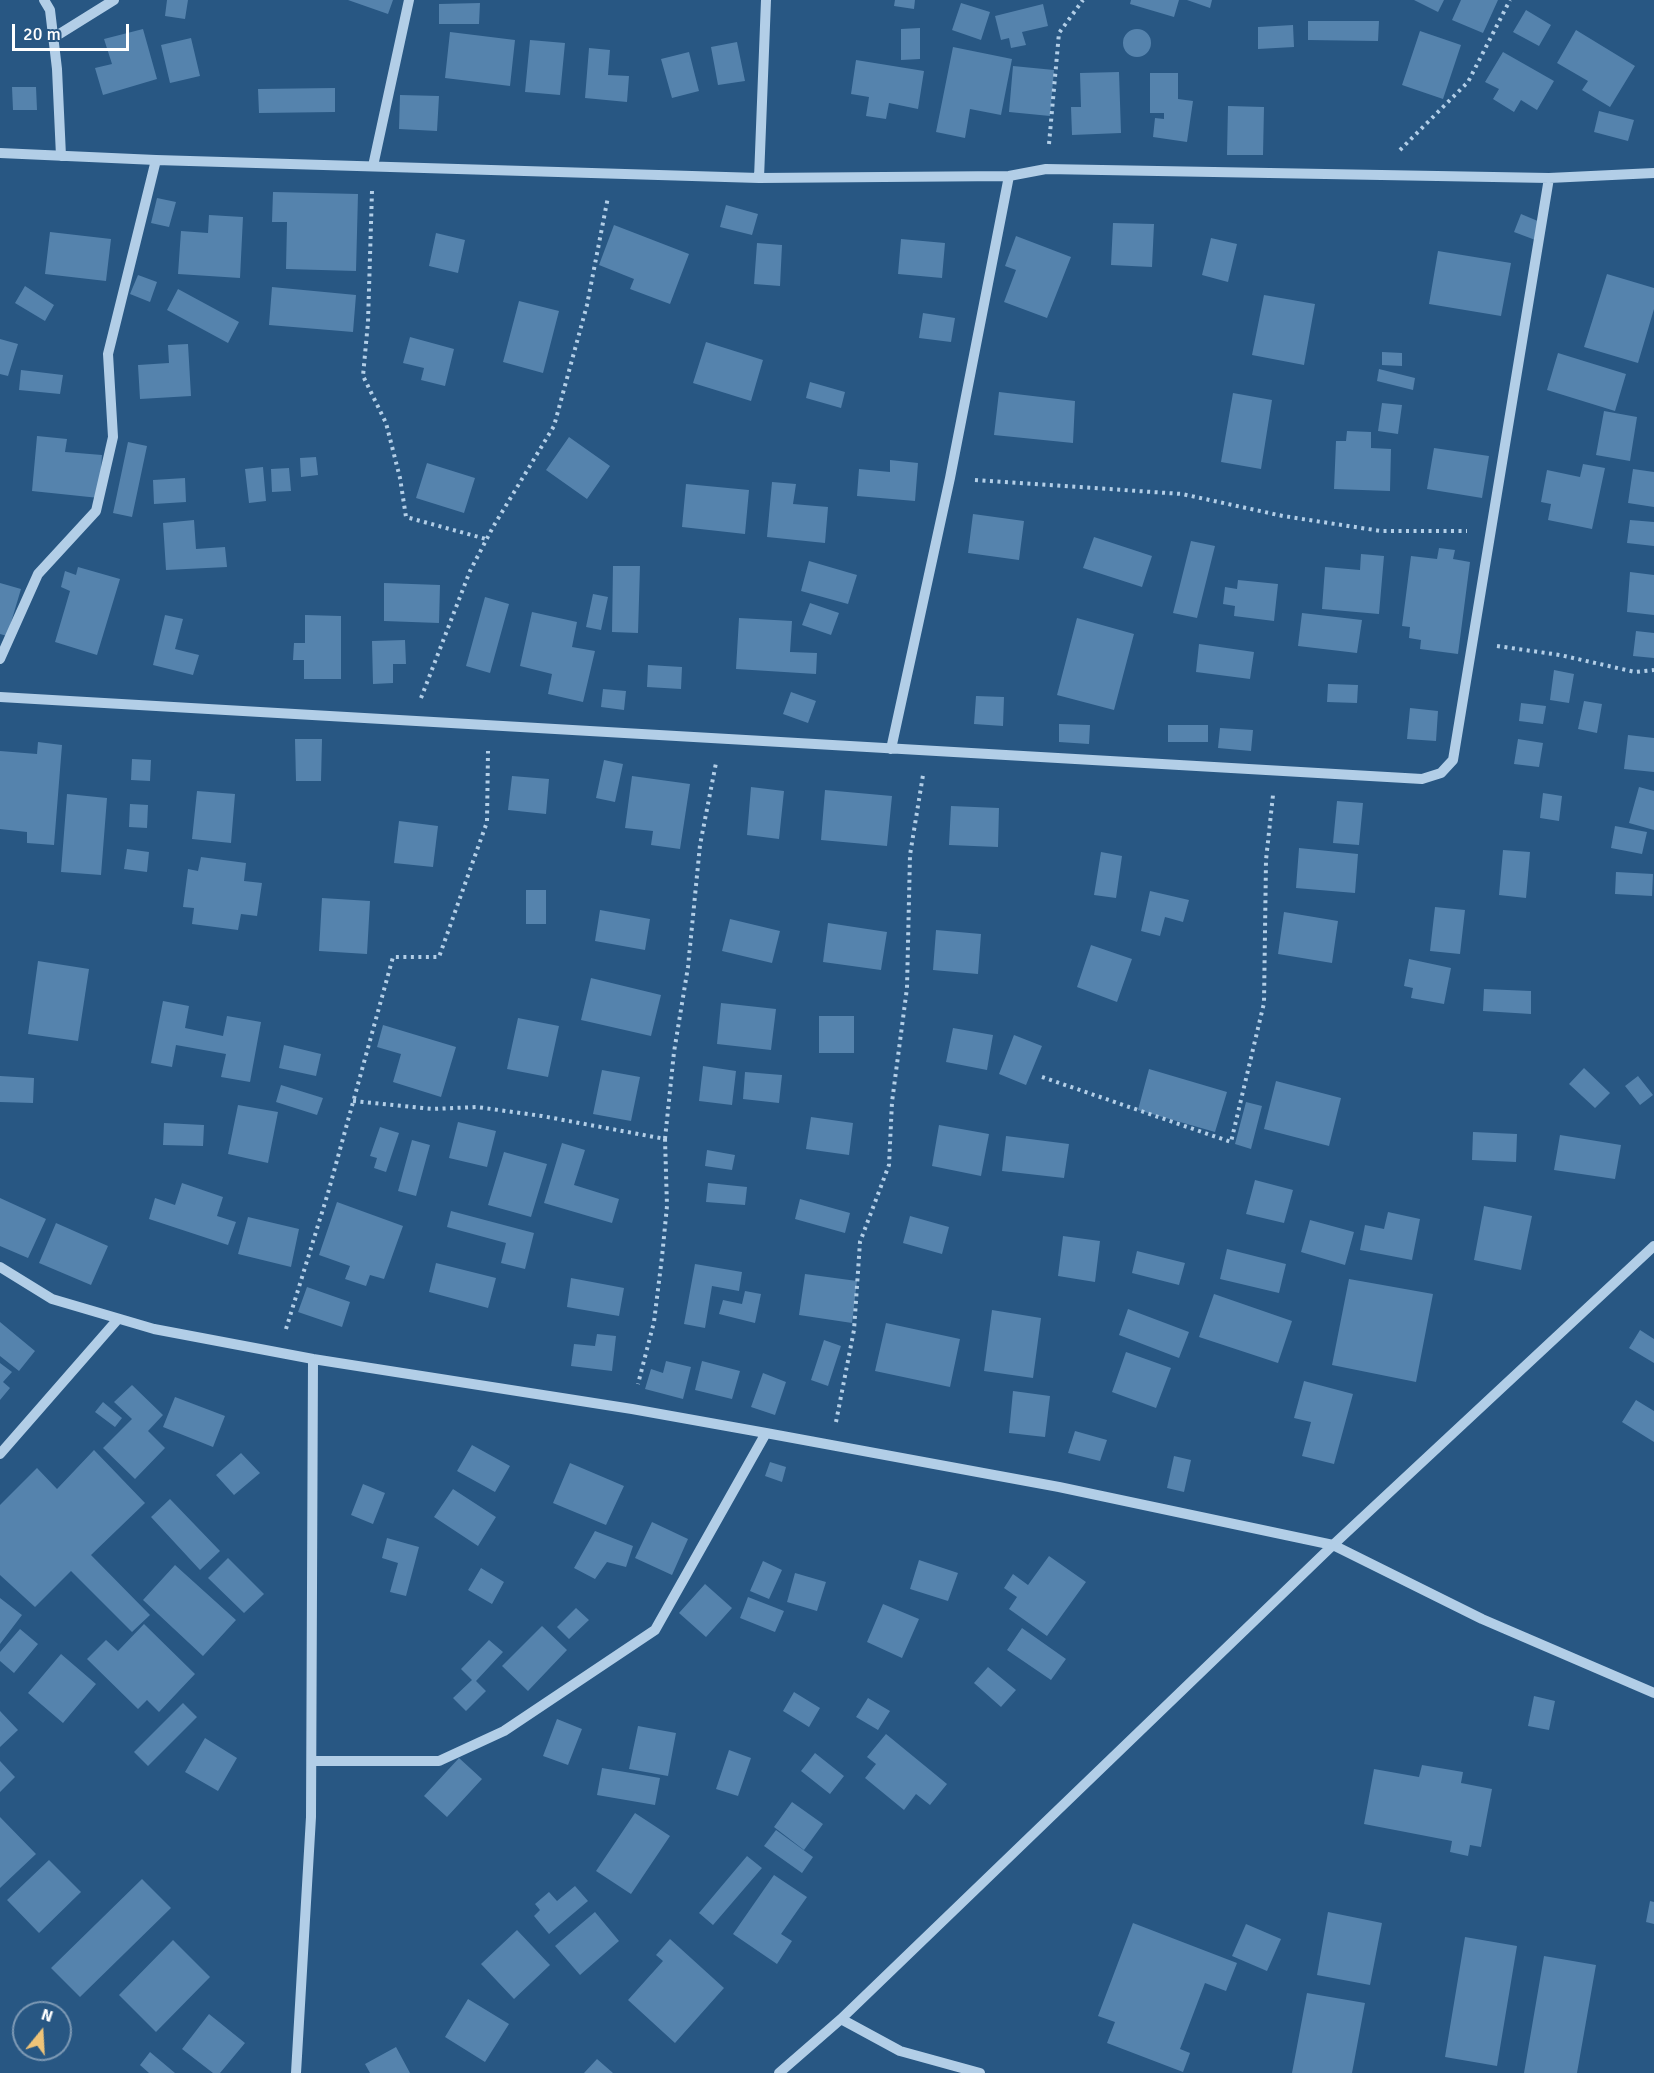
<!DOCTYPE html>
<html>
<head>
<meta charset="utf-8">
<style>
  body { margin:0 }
  #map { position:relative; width:1654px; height:2073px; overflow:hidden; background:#285783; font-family:Signika,sans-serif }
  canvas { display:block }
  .north { position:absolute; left:12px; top:2001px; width:60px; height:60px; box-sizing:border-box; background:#285783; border:2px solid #7e9ab5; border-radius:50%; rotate:18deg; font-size:16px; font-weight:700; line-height:24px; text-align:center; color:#fff }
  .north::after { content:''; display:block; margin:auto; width:21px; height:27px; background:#eec378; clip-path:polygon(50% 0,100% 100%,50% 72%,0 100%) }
  .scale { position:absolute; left:12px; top:24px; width:117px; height:27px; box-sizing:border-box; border:3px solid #fff; border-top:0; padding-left:8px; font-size:18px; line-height:21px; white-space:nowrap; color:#fff; -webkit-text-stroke:4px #285783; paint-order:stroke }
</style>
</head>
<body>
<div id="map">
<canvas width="1654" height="2073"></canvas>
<div class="north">N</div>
<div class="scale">20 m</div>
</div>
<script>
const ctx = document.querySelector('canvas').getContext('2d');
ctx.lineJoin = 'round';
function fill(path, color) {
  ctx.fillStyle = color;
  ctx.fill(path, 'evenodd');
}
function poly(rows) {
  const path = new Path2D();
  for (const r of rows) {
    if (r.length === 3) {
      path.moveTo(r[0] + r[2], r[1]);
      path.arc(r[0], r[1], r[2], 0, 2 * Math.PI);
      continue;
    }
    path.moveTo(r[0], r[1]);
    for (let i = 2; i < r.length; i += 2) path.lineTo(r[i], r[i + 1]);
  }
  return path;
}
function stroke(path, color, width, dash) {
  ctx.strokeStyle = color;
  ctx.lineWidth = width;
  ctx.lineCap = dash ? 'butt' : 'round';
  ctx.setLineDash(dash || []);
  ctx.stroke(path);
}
const building = poly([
  [167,0,188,0,185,19,165,16],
  [348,0,393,0,388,14],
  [895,0,915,0,914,9,894,6],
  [1131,0,1179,0,1174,17,1130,4],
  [1187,0,1212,0,1210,8],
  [1414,0,1444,0,1438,12],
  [1461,0,1498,0,1483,33,1452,20],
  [480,3,479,24,439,24,439,4],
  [961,3,990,12,981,40,952,30],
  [1043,4,1048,26,1022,32,1026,45,1011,48,1009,38,1001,40,995,16],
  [1526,10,1551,25,1539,46,1513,32],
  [1308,21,1379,21,1378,41,1308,40],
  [1293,25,1294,47,1258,49,1258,27],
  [920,28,920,59,901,60,901,29],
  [143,29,157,79,103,95,95,68,112,64,104,39],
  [1137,43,14],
  [1576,30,1635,66,1610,107,1582,90,1588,81,1557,63],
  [1420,31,1461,45,1443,99,1402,85],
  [450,32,515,40,510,86,445,78],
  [191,38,200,76,170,83,161,45],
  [530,40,565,43,560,95,525,92],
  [737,42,745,81,718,85,711,47],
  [953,47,1012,59,1001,115,970,109,965,138,936,132],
  [589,48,610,50,608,75,629,76,627,102,585,98],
  [689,52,699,91,672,98,661,59],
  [1503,52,1554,81,1537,110,1521,100,1514,112,1493,99,1499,89,1485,82],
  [856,60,924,71,918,109,889,103,886,119,866,116,869,97,851,94],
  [1013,66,1054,70,1050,116,1009,112],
  [1119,72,1121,133,1072,135,1071,107,1081,107,1080,73],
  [1150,73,1178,73,1178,99,1193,101,1187,142,1153,137,1155,118,1164,119,1164,113,1150,113],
  [12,87,36,87,37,110,13,110],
  [335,88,335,112,259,113,258,89],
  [400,95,439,96,437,131,399,129],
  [1228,106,1264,107,1263,155,1227,155],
  [1599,111,1634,120,1628,141,1594,132],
  [273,192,358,194,356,271,286,269,287,222,272,222],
  [157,198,176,202,169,227,151,223],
  [726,205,758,214,752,235,720,227],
  [1521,214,1545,224,1538,241,1514,232],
  [209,215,243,217,240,278,178,274,181,231,208,233],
  [1113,223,1154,224,1152,267,1111,265],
  [614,225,689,254,670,304,630,289,634,279,599,265],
  [50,232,111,239,106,281,45,274],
  [436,233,465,240,458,273,429,266],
  [1016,236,1071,257,1047,318,1004,302,1016,270,1005,266],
  [1211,238,1237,244,1228,282,1202,275],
  [901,239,945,243,942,278,898,274],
  [757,243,782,245,780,286,754,284],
  [1438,251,1511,263,1501,316,1429,304],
  [1607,274,1654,288,1654,309,1638,363,1584,347],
  [138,275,157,282,150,302,130,294],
  [25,286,54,305,45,321,15,303],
  [272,287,356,295,353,332,269,325],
  [178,289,239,322,228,343,167,310],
  [1264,295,1315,304,1304,365,1252,355],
  [519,301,559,311,543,373,503,362],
  [923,313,955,318,951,342,919,338],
  [410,337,454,349,445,386,421,380,424,368,403,363],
  [0,339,18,344,8,376,0,374],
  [706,342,763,360,751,401,693,383],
  [188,344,191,396,140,399,138,365,169,363,168,345],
  [1382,352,1402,353,1402,366,1382,365],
  [1558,353,1626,374,1615,411,1547,390],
  [1379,369,1415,378,1413,390,1377,381],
  [21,370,63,375,60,394,19,390],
  [810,382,845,392,841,408,806,398],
  [999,392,1075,401,1073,443,994,435],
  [1233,393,1272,400,1261,469,1221,462],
  [1382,403,1402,405,1398,434,1378,431],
  [1604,411,1637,417,1630,461,1596,455],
  [1347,431,1371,432,1371,448,1391,449,1390,491,1334,489,1336,441,1346,441],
  [37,436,67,439,65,452,102,455,99,498,32,491],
  [569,437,610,466,587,499,546,470],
  [128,442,147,446,132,517,113,513],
  [1434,448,1489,456,1482,498,1427,489],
  [316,457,318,475,301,477,300,458],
  [890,460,918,463,915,501,857,496,859,469,890,472],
  [427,463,475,478,464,513,416,498],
  [1583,464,1605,468,1592,529,1548,520,1551,504,1541,502,1547,470,1580,477],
  [263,467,266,501,249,503,245,469],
  [289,468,291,491,272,492,271,469],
  [1633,469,1654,472,1654,507,1628,503],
  [185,478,186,502,154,504,153,480],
  [772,482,796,484,793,504,828,507,825,543,767,537],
  [686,484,749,490,745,534,682,527],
  [973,514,1024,521,1019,560,968,553],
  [194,520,196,549,225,547,227,567,166,570,163,523],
  [1630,520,1654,522,1654,546,1627,543],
  [1094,537,1152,556,1142,587,1083,568],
  [1191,541,1215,546,1197,618,1173,613],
  [1439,548,1455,550,1453,559,1470,562,1458,654,1420,649,1421,640,1409,638,1410,627,1402,626,1411,556,1437,559],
  [1361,554,1384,556,1379,614,1322,609,1325,567,1360,570],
  [809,561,857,575,848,604,801,591],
  [613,566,640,566,638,633,612,632],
  [78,567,120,579,97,655,55,642,70,591,61,587,65,571,76,575],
  [1630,572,1654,575,1654,615,1627,612],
  [1238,580,1278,584,1274,621,1234,616,1235,606,1223,604,1225,587,1237,589],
  [0,583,21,589,7,636,0,634],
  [384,583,440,585,439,623,384,621],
  [593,594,608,597,601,630,586,627],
  [485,597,509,604,490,673,466,666],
  [810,603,839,613,831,635,802,625],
  [532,612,577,622,572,647,595,651,583,702,548,694,552,674,520,666],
  [1302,613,1362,620,1357,653,1298,646],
  [165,615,183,619,175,649,199,655,193,675,153,665],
  [305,615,341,616,341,679,304,679,304,660,293,660,294,643,305,643],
  [739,618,792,621,790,652,817,653,816,674,736,669],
  [1077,618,1134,634,1114,710,1057,695],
  [1636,631,1654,633,1654,658,1633,656],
  [405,640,406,664,393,664,393,683,373,684,372,641],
  [1199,644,1254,652,1250,679,1196,672],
  [648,665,682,667,681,689,647,687],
  [1554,670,1574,674,1569,703,1550,700],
  [1328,684,1358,685,1357,703,1327,702],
  [603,689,626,691,624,710,601,707],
  [791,692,816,701,808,723,783,714],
  [976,696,1004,697,1003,726,974,724],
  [1584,701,1602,704,1597,733,1578,729],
  [1521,703,1546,706,1543,724,1519,721],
  [1410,708,1438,711,1436,741,1407,739],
  [1059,724,1090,725,1089,744,1059,742],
  [1168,725,1208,725,1208,742,1168,742],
  [1220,728,1253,730,1251,751,1218,748],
  [1628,735,1654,738,1654,772,1624,769],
  [295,739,322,739,321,781,296,781],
  [1518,739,1543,743,1539,767,1514,764],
  [38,742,62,745,54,845,27,843,27,832,0,829,0,751,37,754],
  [132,759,151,760,150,781,131,780],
  [604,760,623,764,615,802,596,798],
  [512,776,549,779,546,814,508,810],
  [632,776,690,784,680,849,651,845,653,831,625,828],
  [751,787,784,791,779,839,747,835],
  [1639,787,1654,791,1654,830,1629,823],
  [825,790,892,796,887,846,821,840],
  [197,791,235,794,231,843,192,839],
  [1543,793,1562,796,1559,821,1540,818],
  [67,794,107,798,101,875,61,872],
  [1337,801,1363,803,1359,845,1333,843],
  [130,804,148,805,147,828,129,827],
  [951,806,999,808,998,847,949,845],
  [399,821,438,826,433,867,394,863],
  [1615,826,1647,832,1642,854,1611,848],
  [1299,848,1358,854,1355,893,1296,888],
  [127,849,149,852,147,872,124,869],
  [1503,850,1530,852,1526,898,1499,895],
  [1101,852,1122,856,1116,898,1094,895],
  [201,857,246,863,244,881,262,883,257,916,241,914,238,930,192,924,194,908,183,907,188,869,198,871],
  [1616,872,1653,874,1652,896,1615,894],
  [526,890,546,890,546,924,526,924],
  [1150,891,1189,900,1183,922,1165,917,1160,936,1141,931],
  [322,898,370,901,367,954,319,951],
  [1435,907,1465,910,1460,954,1430,951],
  [600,910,650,919,645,950,595,941],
  [1284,912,1338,921,1332,963,1278,954],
  [730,919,780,931,772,963,722,951],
  [828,923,887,932,881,970,823,962],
  [936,930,981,934,978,974,933,970],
  [1091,945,1132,959,1117,1002,1077,987],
  [1409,959,1451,968,1444,1004,1411,998,1413,988,1404,986],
  [38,961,89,969,78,1041,28,1034],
  [591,978,661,995,651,1036,581,1020],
  [1484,989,1531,991,1531,1014,1483,1011],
  [163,1001,189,1006,185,1028,223,1036,227,1016,261,1022,250,1082,221,1077,226,1054,176,1045,172,1067,151,1063],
  [721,1003,776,1009,771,1050,717,1044],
  [819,1016,854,1016,854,1053,819,1053],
  [518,1018,559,1026,548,1077,507,1069],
  [383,1025,456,1047,441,1097,393,1082,401,1054,377,1047],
  [953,1028,993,1035,987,1070,946,1062],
  [1014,1035,1042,1046,1026,1085,999,1074],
  [284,1045,321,1054,316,1076,279,1068],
  [703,1066,736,1071,732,1105,699,1101],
  [1584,1068,1610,1093,1595,1108,1569,1084],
  [1149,1069,1227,1092,1215,1132,1138,1110],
  [602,1070,640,1077,631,1121,593,1114],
  [745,1072,782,1075,779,1103,743,1099],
  [0,1076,34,1078,33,1103,0,1102],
  [1638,1076,1653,1095,1640,1105,1625,1086],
  [1276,1081,1341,1098,1329,1146,1264,1129],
  [281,1085,323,1098,317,1115,276,1102],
  [1246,1102,1262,1106,1251,1149,1235,1144],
  [238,1105,278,1112,268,1163,228,1154],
  [811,1117,853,1123,849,1155,806,1149],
  [458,1122,496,1131,487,1167,449,1158],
  [164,1123,204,1125,203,1146,163,1145],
  [939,1125,989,1134,981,1176,932,1166],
  [380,1127,399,1133,386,1172,374,1168,377,1158,370,1156],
  [1473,1132,1517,1134,1516,1162,1472,1160],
  [1560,1135,1621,1145,1615,1179,1554,1170],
  [1006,1136,1069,1144,1064,1178,1002,1171],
  [412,1140,430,1145,416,1196,398,1191],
  [562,1143,585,1150,574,1185,619,1199,612,1223,544,1203],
  [707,1150,735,1155,732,1170,705,1166],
  [504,1152,547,1164,531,1217,488,1205],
  [1255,1180,1293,1190,1284,1223,1246,1214],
  [182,1183,223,1197,217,1216,236,1222,228,1245,149,1219,155,1198,175,1205],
  [708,1183,747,1187,745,1205,706,1202],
  [0,1198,46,1219,28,1258,0,1246],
  [800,1199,850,1213,845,1233,795,1219],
  [337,1202,403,1226,384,1279,370,1275,366,1286,345,1279,350,1266,319,1255],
  [1484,1206,1532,1216,1521,1270,1474,1260],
  [451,1211,534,1233,525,1269,501,1263,506,1243,447,1227],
  [1388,1212,1420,1219,1412,1260,1360,1250,1365,1225,1384,1229],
  [910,1216,949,1227,942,1254,903,1243],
  [248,1217,299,1229,291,1267,238,1254],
  [1310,1220,1354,1232,1345,1265,1301,1252],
  [56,1223,108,1246,91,1285,39,1263],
  [1063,1236,1100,1241,1095,1282,1058,1276],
  [1227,1249,1286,1264,1279,1293,1220,1279],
  [1137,1251,1185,1263,1179,1285,1132,1273],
  [436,1263,496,1278,488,1308,429,1292],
  [695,1264,742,1272,739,1291,712,1286,705,1328,684,1324],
  [805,1274,857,1281,852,1323,799,1315],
  [571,1278,624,1288,619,1316,567,1307],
  [1349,1279,1433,1294,1416,1382,1332,1365],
  [307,1287,350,1302,342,1327,298,1312],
  [745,1291,761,1294,755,1323,719,1314,723,1300,742,1304],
  [1214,1294,1292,1321,1278,1363,1199,1337],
  [1128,1309,1189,1332,1179,1358,1119,1335],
  [992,1310,1041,1318,1033,1378,984,1371],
  [0,1322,35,1351,19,1371,0,1356],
  [886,1323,960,1339,950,1387,875,1371],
  [1640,1330,1654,1339,1654,1363,1629,1348],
  [597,1334,616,1336,612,1371,571,1366,574,1344,595,1346],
  [824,1340,841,1346,828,1386,811,1380],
  [1126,1352,1171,1368,1156,1408,1112,1392],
  [666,1361,691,1367,683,1399,645,1389,651,1369,663,1373],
  [702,1361,740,1371,732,1399,695,1390],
  [0,1363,12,1372,3,1382,10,1388,0,1400],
  [763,1373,786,1382,775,1415,751,1407],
  [1304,1381,1353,1394,1334,1464,1302,1456,1311,1422,1294,1418],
  [132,1385,163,1415,148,1431,165,1448,135,1479,103,1448,132,1419,114,1402],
  [1013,1391,1050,1396,1045,1437,1009,1433],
  [175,1397,225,1416,213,1447,163,1427],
  [1636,1400,1654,1411,1654,1442,1622,1422],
  [103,1402,122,1418,115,1427,95,1412],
  [1075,1431,1107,1440,1100,1461,1068,1453],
  [472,1445,510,1466,495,1492,457,1471],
  [94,1450,145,1503,91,1555,150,1615,132,1632,71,1571,35,1607,0,1575,0,1505,37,1468,57,1489],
  [241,1453,260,1473,234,1495,216,1475],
  [1174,1456,1191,1460,1184,1492,1167,1488],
  [770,1462,786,1467,782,1482,765,1476],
  [570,1463,624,1486,606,1525,553,1503],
  [363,1484,385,1493,373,1524,351,1515],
  [453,1489,496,1517,478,1546,434,1517],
  [170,1499,220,1551,200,1570,151,1517],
  [652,1522,688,1539,672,1575,635,1558],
  [595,1531,633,1546,626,1567,607,1562,595,1579,574,1568],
  [387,1538,419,1547,406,1596,390,1592,398,1563,382,1558],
  [1049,1556,1086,1582,1047,1636,1009,1609,1017,1597,1004,1588,1013,1574,1028,1585],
  [228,1558,264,1594,244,1613,208,1578],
  [919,1560,958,1573,948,1601,910,1589],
  [763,1561,782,1570,769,1599,750,1591],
  [175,1565,236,1620,203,1656,143,1600],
  [481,1568,504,1582,492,1604,468,1590],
  [795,1573,826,1582,817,1611,787,1602],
  [705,1584,732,1608,706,1637,679,1613],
  [748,1597,784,1611,775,1632,740,1618],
  [0,1598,22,1615,0,1644],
  [883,1604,919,1619,902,1658,867,1642],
  [576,1608,589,1620,569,1639,557,1627],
  [144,1624,195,1674,159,1712,147,1700,138,1709,87,1659,106,1640,118,1651],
  [542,1626,567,1650,528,1691,502,1666],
  [1022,1628,1066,1659,1051,1680,1007,1650],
  [20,1629,38,1644,14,1673,0,1661,0,1652],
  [489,1640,503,1652,476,1681,486,1691,466,1711,453,1698,472,1680,461,1669],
  [61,1654,96,1684,63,1723,28,1693],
  [988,1667,1016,1690,1001,1707,974,1683],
  [794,1692,820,1708,809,1727,783,1711],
  [1534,1696,1555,1701,1549,1730,1528,1726],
  [868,1698,890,1711,878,1730,856,1717],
  [183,1703,197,1717,148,1766,134,1752],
  [0,1711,18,1730,0,1747],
  [557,1719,582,1729,568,1765,543,1756],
  [638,1726,676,1733,668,1776,629,1769],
  [886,1734,947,1784,930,1805,916,1794,904,1810,865,1778,876,1764,867,1757],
  [205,1738,237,1758,218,1791,185,1772],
  [729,1750,751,1758,738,1796,716,1789],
  [815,1753,844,1776,830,1794,801,1771],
  [459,1758,482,1779,447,1817,424,1796],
  [0,1761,15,1777,0,1792],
  [1422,1765,1463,1772,1461,1783,1492,1789,1481,1847,1470,1845,1468,1856,1450,1852,1452,1841,1364,1824,1374,1769,1419,1777],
  [602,1768,660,1778,655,1805,597,1795],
  [792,1802,823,1824,804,1850,774,1827],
  [635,1813,670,1836,631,1894,596,1871],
  [0,1817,36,1854,0,1888],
  [776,1830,813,1857,802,1873,764,1846],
  [747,1856,762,1868,713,1925,699,1913],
  [49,1860,81,1892,39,1933,7,1900],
  [774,1875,807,1897,781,1934,792,1941,777,1964,733,1934],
  [142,1879,171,1908,80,1997,51,1968],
  [575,1886,588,1901,549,1934,534,1916,540,1910,535,1904,549,1892,557,1901],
  [1650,1901,1654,1902,1654,1924,1646,1922],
  [595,1912,619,1941,580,1975,555,1946],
  [1328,1912,1382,1923,1370,1985,1317,1975],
  [1133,1923,1237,1963,1226,1991,1205,1983,1180,2049,1190,2053,1183,2072,1107,2043,1115,2022,1098,2016],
  [1246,1924,1281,1939,1267,1971,1232,1956],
  [517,1930,550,1965,514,1999,481,1964],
  [1465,1937,1517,1946,1497,2066,1445,2057],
  [670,1939,724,1988,675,2043,628,2000,663,1961,656,1955],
  [173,1940,210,1977,156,2032,119,1995],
  [1544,1956,1596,1965,1577,2073,1524,2073],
  [1307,1993,1365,2003,1352,2073,1292,2073],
  [468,1999,509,2024,485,2062,445,2037],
  [209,2014,245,2043,220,2073,213,2073,182,2049],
  [396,2047,410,2073,370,2073,365,2064],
  [150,2052,175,2073,149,2073,140,2065],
  [597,2059,613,2073,584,2073]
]);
const path = poly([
  [1049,144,1059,33,1083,0],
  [1400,150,1468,82,1510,0],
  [372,191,368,322,363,376,386,423,400,478,406,517,486,539],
  [975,480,1182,494,1283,516,1381,531,1467,531],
  [1497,646,1560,655,1635,672,1654,670],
  [421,698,470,571,493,527,554,426,587,305,608,197],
  [1042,1077,1231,1142,1264,1003,1266,860,1273,795],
  [353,1101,432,1109,477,1107,542,1116,665,1139,667,1206,662,1257,654,1322,638,1384],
  [665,1139,674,1052,688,967,700,845,716,763],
  [286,1329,328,1193,393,957,439,957,487,822,488,751],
  [836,1422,854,1330,860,1242,889,1165,892,1102,907,988,910,855,923,775]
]);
const minor = poly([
  [44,0,50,10,57,69,61,156],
  [53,38,114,0],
  [0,153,156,160,759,178,1009,176,1046,169,1549,178,1654,173],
  [373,166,409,0],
  [759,178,766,0],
  [0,659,38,574,96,511,113,437,108,354,156,160],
  [0,697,1422,779,1441,773,1453,760,1549,178],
  [891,749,950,478,1009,176],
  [0,1267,52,1299,154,1329,313,1359,632,1409,766,1433,1059,1487,1333,1545,1482,1619,1654,1693],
  [0,1454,118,1319],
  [312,1761,439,1761,504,1731,655,1630,766,1433],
  [841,2019,900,2051,980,2073],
  [296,2073,311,1817,313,1359],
  [779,2073,841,2019,1333,1545,1654,1246]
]);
fill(building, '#5583ad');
stroke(path, '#b2cee7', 4, [3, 4.5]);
stroke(minor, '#b2cee7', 10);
</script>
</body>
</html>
